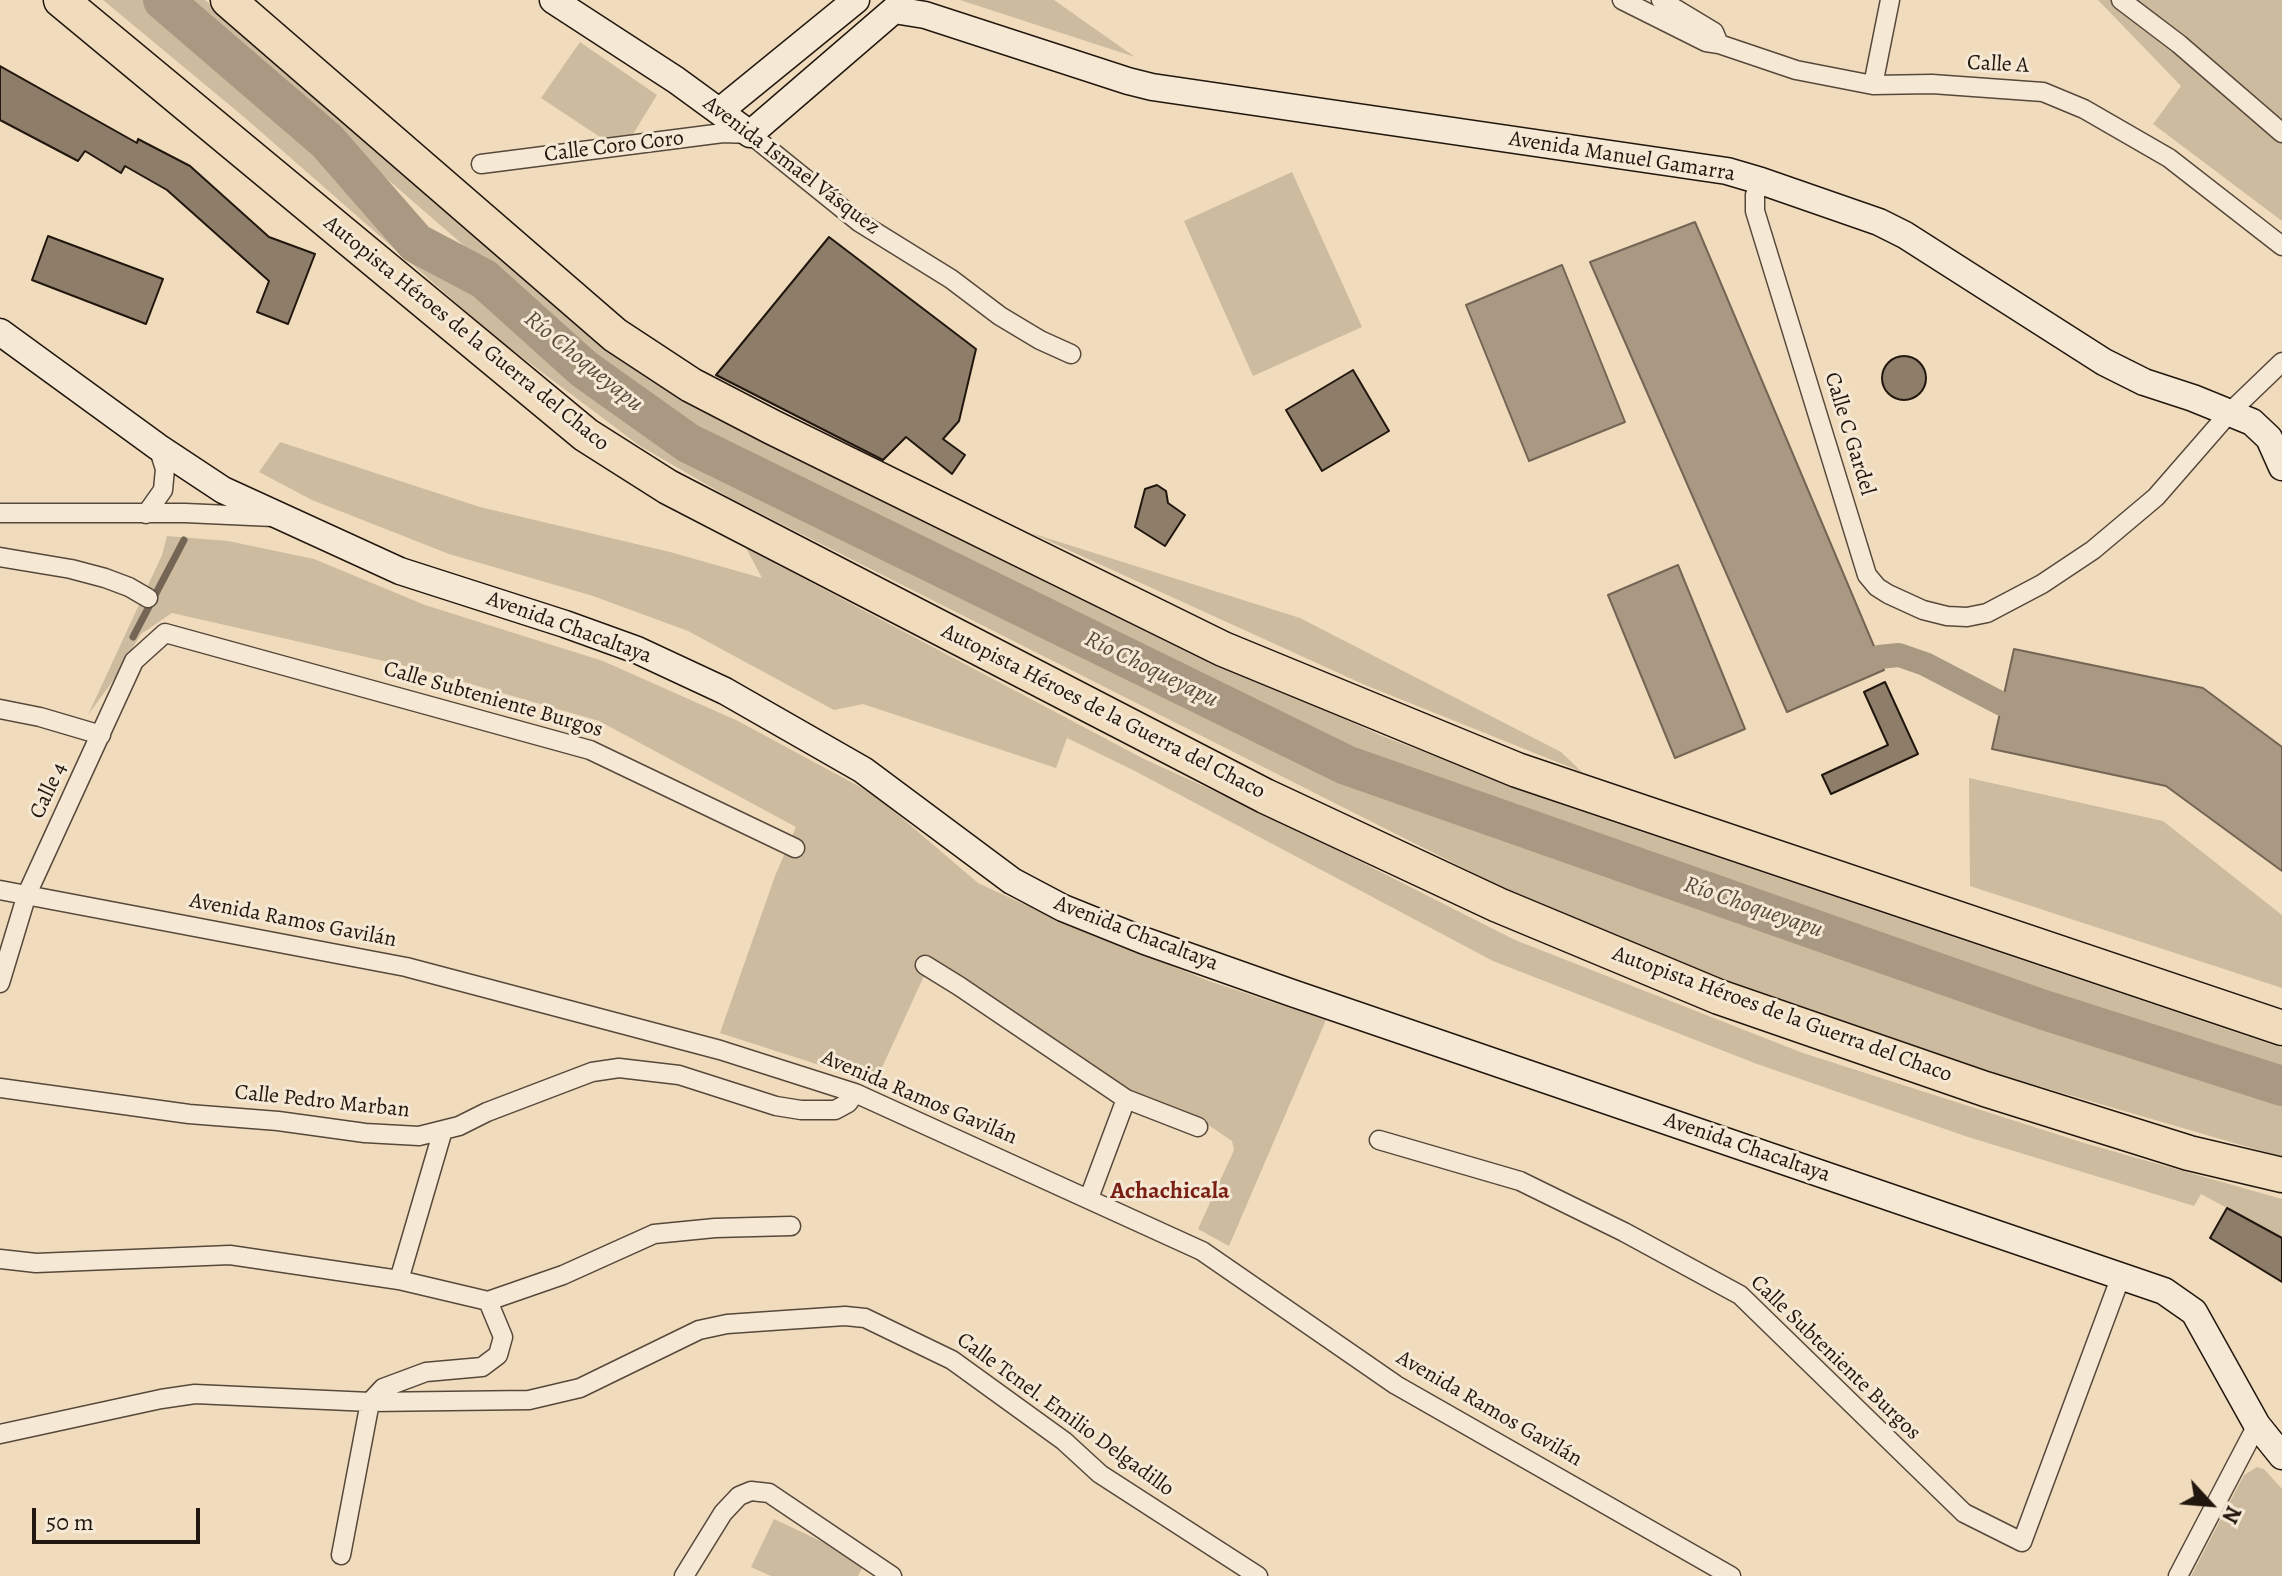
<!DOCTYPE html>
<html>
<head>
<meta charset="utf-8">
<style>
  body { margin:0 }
  #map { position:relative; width:2282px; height:1576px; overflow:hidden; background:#f0dcbd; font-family:Alegreya,serif }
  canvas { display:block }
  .north { position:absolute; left:2170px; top:1464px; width:80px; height:80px; -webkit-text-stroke:6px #f5e8d4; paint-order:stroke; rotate:116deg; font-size:22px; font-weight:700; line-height:32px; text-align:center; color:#22170e }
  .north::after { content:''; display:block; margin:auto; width:28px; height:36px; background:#22170e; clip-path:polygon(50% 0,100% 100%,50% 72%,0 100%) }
  .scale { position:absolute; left:32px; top:1508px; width:168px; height:36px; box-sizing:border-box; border:4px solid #22170e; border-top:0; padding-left:10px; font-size:24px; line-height:28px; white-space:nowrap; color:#22170e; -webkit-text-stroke:6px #f5e8d4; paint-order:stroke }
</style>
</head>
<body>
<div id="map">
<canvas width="2282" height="1576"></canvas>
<div class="north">N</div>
<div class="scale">50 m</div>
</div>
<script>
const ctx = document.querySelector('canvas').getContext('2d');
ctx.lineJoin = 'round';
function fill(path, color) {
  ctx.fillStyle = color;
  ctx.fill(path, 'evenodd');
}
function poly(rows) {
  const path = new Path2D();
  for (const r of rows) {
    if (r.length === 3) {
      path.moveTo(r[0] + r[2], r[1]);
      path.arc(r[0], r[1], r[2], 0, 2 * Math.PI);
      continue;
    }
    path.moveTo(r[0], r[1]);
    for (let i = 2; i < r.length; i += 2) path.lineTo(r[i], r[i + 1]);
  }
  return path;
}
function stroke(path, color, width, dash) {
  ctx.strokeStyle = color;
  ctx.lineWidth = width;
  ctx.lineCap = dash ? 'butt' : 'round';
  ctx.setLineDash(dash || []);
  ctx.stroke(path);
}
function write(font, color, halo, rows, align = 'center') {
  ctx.font = font + ' Alegreya,serif';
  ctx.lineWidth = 6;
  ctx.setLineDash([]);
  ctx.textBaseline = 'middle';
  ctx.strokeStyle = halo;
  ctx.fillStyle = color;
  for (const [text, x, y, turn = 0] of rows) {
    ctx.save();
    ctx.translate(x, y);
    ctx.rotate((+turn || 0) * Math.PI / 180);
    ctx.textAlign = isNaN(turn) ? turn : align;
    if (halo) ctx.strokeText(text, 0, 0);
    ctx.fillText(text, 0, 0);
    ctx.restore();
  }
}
const green = poly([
  [103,0,143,0,587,385,682,452,797,509,949,589,1343,780,1648,888,2282,1102,2282,1157,1987,1071,1721,978,1511,892,730,498,640,446,495,337,244,117],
  [181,0,205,0,660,382,749,435,1065,592,1382,736,1571,808,2282,1048,2282,1074,1355,752,718,439,591,356],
  [960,0,1054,0,1135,57],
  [2098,0,2282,0,2282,221,2153,124,2181,86],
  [580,42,657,95,633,134,603,139,541,98],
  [1292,172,1362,327,1253,376,1184,221],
  [280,442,480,507,670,552,762,578,746,548,1144,759,1280,821,1515,940,1803,1053,2084,1143,2282,1199,2282,1235,2281,1237,2201,1194,2194,1206,1968,1137,1757,1064,1493,961,1133,770,1067,738,1056,768,863,704,834,710,688,631,593,596,449,554,312,500,259,472],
  [1031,533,1300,618,1561,752,1582,772,1365,685],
  [167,536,228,541,314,559,425,605,603,661,738,721,875,795,978,883,1056,919,1209,981,1326,1020,1229,1246,1198,1229,1234,1150,1232,1141,1201,1120,1131,1092,930,963,874,1085,841,1072,720,1033,775,876,796,827,599,721,419,669,172,613,141,634,112,682,88,715,162,555],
  [1969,778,2163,821,2282,915,2282,988,1970,886],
  [2257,1467,2264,1469,2282,1489,2282,1576,2191,1576,2244,1475],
  [774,1519,865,1562,858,1576,771,1576,751,1567]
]);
const water = poly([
  [1695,222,1884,670,1787,712,1590,262,1695,222],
  [1562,265,1625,422,1529,461,1466,305,1562,265],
  [1678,565,1745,729,1675,758,1608,595,1678,565],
  [2014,649,2203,688,2282,747,2282,871,2166,786,1992,749,2014,649]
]);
const stream = poly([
  [133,637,184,540]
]);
const canal = poly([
  [1879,657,1899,655,1925,664,2002,704]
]);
const river = poly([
  [163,0,327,141,416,243,484,279,584,369,688,443,1346,765,2041,1009,2282,1086]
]);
const building = poly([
  [0,66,137,143,138,139,190,166,269,237,315,254,288,324,257,312,269,281,167,190,125,166,121,173,85,151,78,161,0,120,0,66],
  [48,236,163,279,146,324,32,280,48,236],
  [829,237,976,349,959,421,943,439,965,455,952,474,906,437,883,460,716,375,829,237],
  [1904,378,22],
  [1353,370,1389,431,1322,471,1286,410,1353,370],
  [1157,485,1166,491,1168,503,1185,515,1165,546,1135,527,1145,489,1157,485],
  [1885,682,1918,754,1831,794,1822,775,1888,745,1864,692,1885,682],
  [2227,1208,2282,1238,2282,1282,2210,1238,2227,1208]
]);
const street = poly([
  [1622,0,1706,42,1719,44,1796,70,1873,85,1932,84,2043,92,2084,109,2169,158,2282,246],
  [1661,0,1714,32,1719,44],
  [2121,0,2179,44,2282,133],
  [1873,85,1890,0],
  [481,164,723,133,750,134,859,222,951,279,1000,316,1040,340,1071,354],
  [1761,181,1755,195,1755,211,1867,575,1877,587,1888,594,1923,610,1947,616,1967,617,1987,613,2042,584,2093,550,2156,497,2230,412,2282,362],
  [0,513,185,513,273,517],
  [146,514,163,490,165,469,158,447],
  [0,557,71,569,105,578,129,587,148,598],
  [0,709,40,717,101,735],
  [0,890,406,967,720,1050,855,1093,1202,1251,1396,1385,1731,1576],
  [925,965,959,986,1126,1099,1198,1127],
  [0,983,27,894,134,661,165,633,590,750,795,848],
  [0,1088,189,1114,278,1121,365,1133,419,1136,459,1126,487,1112,592,1072,619,1068,679,1075,776,1106,801,1110,835,1110,848,1103,855,1093],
  [1379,1140,1520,1181,1624,1232,1740,1295,1964,1513,2022,1542,2121,1276],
  [1089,1198,1126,1099],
  [0,1259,36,1263,230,1255,399,1280,488,1301,563,1275,654,1234,715,1228,791,1226],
  [399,1280,443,1130],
  [0,1434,161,1399,195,1394,370,1402,529,1400,580,1388,699,1330,727,1324,785,1320,845,1316,865,1318,952,1360,1064,1441,1100,1474,1258,1576],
  [341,1555,370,1402,383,1388,426,1372,482,1367,498,1355,503,1337,488,1301],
  [684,1576,723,1513,739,1496,751,1491,769,1493,892,1576],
  [2178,1576,2257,1425]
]);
const secondary = poly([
  [553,0,676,80,750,134,894,10],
  [894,10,925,15,1128,81,1152,87,1727,171,1761,181,1879,222,1905,235,2104,362,2144,382,2193,398,2252,422,2269,438,2282,467],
  [721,110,856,0],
  [0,332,158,447,223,490,400,571,565,624,637,650,725,691,863,770,1012,881,1063,908,1145,941,1292,993,2164,1291,2194,1312,2257,1425,2282,1456]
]);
const highway = poly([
  [61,0,586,435,668,487,1265,796,1498,905,1719,997,1985,1089,2189,1153,2282,1175],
  [228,0,615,335,691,385,772,427,1223,649,1517,770,2282,1028]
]);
const streetNames = [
  ["Calle A",1998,65,3],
  ["Calle Coro Coro",614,147,-7],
  ["Avenida Manuel Gamarra",1622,157,9],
  ["Avenida Ismael Vásquez",791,166,37],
  ["Autopista Héroes de la Guerra del Chaco",466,334,39],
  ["Calle C Gardel",1849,434,73],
  ["Avenida Chacaltaya",569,628,20],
  ["Calle Subteniente Burgos",493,700,16],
  ["Autopista Héroes de la Guerra del Chaco",1103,712,27],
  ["Calle 4",49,791,-65],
  ["Avenida Ramos Gavilán",293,921,11],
  ["Avenida Chacaltaya",1136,934,21],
  ["Autopista Héroes de la Guerra del Chaco",1782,1015,20],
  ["Avenida Ramos Gavilán",919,1098,23],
  ["Calle Pedro Marban",322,1102,6],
  ["Avenida Chacaltaya",1747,1148,19],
  ["Calle Subteniente Burgos",1835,1358,44],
  ["Avenida Ramos Gavilán",1489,1409,30],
  ["Calle Tcnel. Emilio Delgadillo",1065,1415,36]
];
const waterNames = [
  ["Río Choqueyapu",583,362,39],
  ["Río Choqueyapu",1151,670,26],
  ["Río Choqueyapu",1753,908,19]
];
const neighbourhoodNames = [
  ["Achachicala",1170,1192]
];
fill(green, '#cdbb9f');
fill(water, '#aa9982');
stroke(water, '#746554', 2);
stroke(stream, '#746554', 7);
stroke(canal, '#aa9982', 24);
stroke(river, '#aa9982', 40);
fill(building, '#8d7d69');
stroke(building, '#22170e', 2);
stroke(street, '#56483a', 21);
stroke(secondary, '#22170e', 29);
stroke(highway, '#22170e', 37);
stroke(street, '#f5e8d4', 18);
stroke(secondary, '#f5e8d4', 26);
stroke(highway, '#f0dcbd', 34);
write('22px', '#22170e', '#f5e8d4', streetNames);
write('italic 24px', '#584b3c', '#f5e8d4', waterNames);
write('bold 24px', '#7a1f14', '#f5e8d4', neighbourhoodNames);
</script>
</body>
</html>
